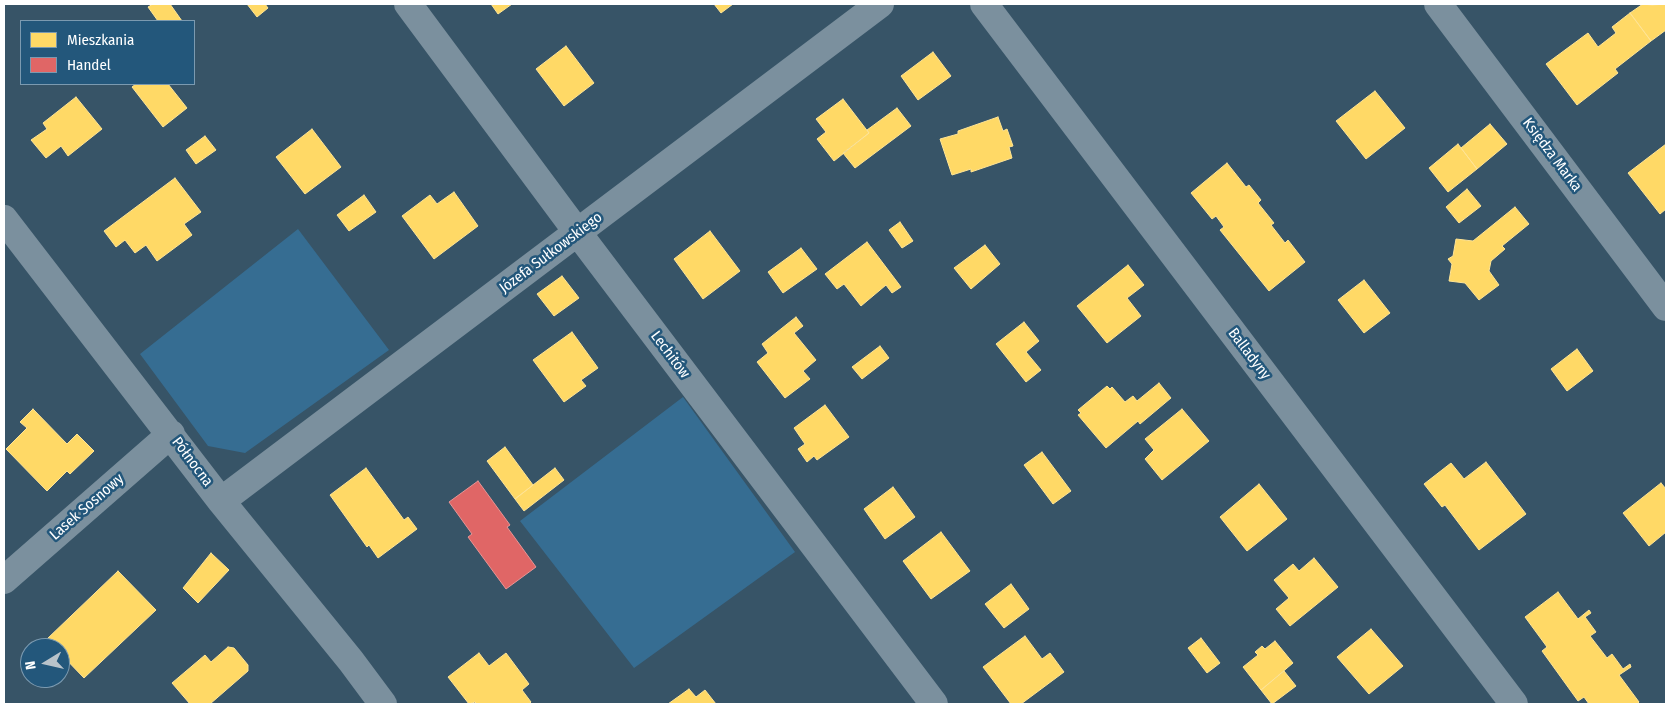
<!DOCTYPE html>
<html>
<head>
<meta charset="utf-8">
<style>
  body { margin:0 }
  #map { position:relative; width:1670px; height:708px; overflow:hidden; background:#375467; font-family:"Fira Sans Condensed",sans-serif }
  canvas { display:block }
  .frame { position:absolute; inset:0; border:5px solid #fff; pointer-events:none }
  .legend { position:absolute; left:20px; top:20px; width:175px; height:65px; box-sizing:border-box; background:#23577b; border:1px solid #7b9ab0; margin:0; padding:6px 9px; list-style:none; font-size:15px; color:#fff }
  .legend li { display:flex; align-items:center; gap:10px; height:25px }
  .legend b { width:25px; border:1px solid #7b9ab0 }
  .north { position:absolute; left:20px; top:638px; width:50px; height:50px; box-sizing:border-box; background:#23577b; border:1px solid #7b9ab0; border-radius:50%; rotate:261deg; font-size:14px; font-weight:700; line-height:20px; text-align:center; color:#fff }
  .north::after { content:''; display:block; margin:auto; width:18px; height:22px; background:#b9c3ca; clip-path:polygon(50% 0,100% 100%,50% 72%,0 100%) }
</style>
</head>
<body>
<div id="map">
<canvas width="1670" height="708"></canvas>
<div class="frame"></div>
<ul class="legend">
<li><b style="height:14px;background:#ffd966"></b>Mieszkania</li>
<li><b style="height:14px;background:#e06666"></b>Handel</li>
</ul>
<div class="north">N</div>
</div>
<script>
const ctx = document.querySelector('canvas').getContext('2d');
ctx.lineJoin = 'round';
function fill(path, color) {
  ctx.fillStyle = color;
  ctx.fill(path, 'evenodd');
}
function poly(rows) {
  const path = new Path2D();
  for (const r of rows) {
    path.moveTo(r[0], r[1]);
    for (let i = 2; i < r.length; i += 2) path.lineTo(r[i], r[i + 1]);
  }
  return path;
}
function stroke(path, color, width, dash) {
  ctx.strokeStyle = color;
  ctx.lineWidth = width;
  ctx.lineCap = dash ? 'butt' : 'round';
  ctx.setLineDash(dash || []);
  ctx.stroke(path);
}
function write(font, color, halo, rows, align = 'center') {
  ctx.font = font + ' "Fira Sans Condensed",sans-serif';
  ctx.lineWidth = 5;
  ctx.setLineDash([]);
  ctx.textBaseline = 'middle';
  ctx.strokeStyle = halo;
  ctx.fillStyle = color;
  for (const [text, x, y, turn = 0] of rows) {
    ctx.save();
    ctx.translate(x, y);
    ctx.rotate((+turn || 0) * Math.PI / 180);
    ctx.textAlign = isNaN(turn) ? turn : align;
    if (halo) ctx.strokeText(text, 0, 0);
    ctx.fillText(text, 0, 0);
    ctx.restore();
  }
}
const green = poly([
  [298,229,389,350,245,453,208,446,140,354],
  [683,397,795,552,634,668,520,521]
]);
const homes = poly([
  [153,4,170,4,182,21,158,21,148,7,153,4],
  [247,4,265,4,268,8,257,17,247,4],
  [491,4,512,4,498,14,491,4],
  [714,4,733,4,721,13,714,4],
  [1643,4,1652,5,1666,4,1666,30,1651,41,1630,13,1643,4],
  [1630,13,1651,41,1615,69,1618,73,1577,105,1546,64,1588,33,1598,47,1616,33,1612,27,1630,13],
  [566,46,594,83,564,106,536,69,566,46],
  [933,52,951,76,918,100,901,76,933,52],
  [136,84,168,84,187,108,163,127,132,87,136,84],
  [1375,91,1405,128,1366,159,1336,121,1375,91],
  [76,97,102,129,68,156,61,146,46,158,31,140,47,129,43,123,76,97],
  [843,99,869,133,834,161,817,139,826,132,816,119,843,99],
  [897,108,911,126,855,168,843,153,869,133,867,130,897,108],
  [998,117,1003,131,1007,129,1013,146,1009,147,1012,158,971,172,971,169,952,175,940,139,958,134,958,131,998,117],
  [1490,124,1507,144,1477,169,1461,148,1490,124],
  [312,129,341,167,305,194,276,157,312,129],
  [205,136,216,150,196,164,186,150,205,136],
  [1458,144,1477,169,1448,192,1429,168,1458,144],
  [1666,144,1666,209,1660,214,1628,173,1666,144],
  [1227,163,1246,187,1249,185,1261,200,1258,203,1274,223,1271,225,1285,243,1288,240,1305,262,1269,291,1220,230,1224,227,1216,216,1212,219,1191,193,1227,163],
  [175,178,201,212,184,224,192,235,157,261,146,245,135,253,125,240,116,247,104,231,175,178],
  [1467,189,1481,206,1459,223,1446,207,1467,189],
  [454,192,478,226,434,259,402,216,430,195,437,204,454,192],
  [364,195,376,212,349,231,337,215,364,195],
  [1515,207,1529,224,1502,246,1505,249,1491,261,1489,271,1499,285,1479,300,1465,283,1449,281,1452,264,1448,259,1453,256,1456,239,1473,241,1515,207],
  [900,222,913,241,902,248,889,230,900,222],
  [710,231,740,271,703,299,674,259,710,231],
  [867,242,901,287,892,293,886,285,861,306,844,284,837,289,825,274,867,242],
  [985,245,1000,264,971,289,954,268,985,245],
  [801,248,817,269,783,293,768,272,801,248],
  [1128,265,1144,285,1127,298,1141,316,1107,343,1077,306,1128,265],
  [562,276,579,298,554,316,537,294,562,276],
  [1364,280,1390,313,1364,333,1338,300,1364,280],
  [796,317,803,326,794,333,816,360,803,371,810,379,785,398,757,362,768,353,762,344,796,317],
  [1024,322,1039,341,1026,352,1041,370,1026,382,996,344,1024,322],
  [572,332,598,368,581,380,586,386,564,402,533,360,572,332],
  [880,346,889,358,862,379,852,367,880,346],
  [1577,349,1593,371,1567,391,1551,369,1577,349],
  [1159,383,1171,398,1140,424,1138,421,1106,448,1078,415,1081,413,1078,410,1107,386,1110,389,1112,387,1125,402,1133,396,1137,401,1159,383],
  [825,405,849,437,817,460,814,456,807,462,798,449,805,444,794,428,825,405],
  [33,409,67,444,77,434,94,451,70,474,67,471,47,491,6,449,27,428,20,422,33,409],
  [1182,409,1209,441,1162,480,1145,459,1154,450,1145,439,1182,409],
  [505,447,533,485,515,499,487,461,505,447],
  [1042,452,1071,491,1053,504,1024,465,1042,452],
  [1486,462,1526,514,1479,550,1445,505,1442,507,1424,484,1451,463,1464,479,1486,462],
  [366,468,404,520,408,517,417,529,378,558,369,545,367,547,330,495,366,468],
  [555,468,564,480,524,511,515,499,555,468],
  [1661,483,1666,489,1666,532,1649,546,1623,513,1661,483],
  [1259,484,1287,519,1247,551,1220,517,1259,484],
  [893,487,915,517,885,539,864,509,893,487],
  [941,532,970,571,931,599,903,561,941,532],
  [211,553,229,570,198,603,183,588,211,553],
  [1314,558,1338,587,1290,626,1276,609,1289,598,1274,580,1293,564,1299,571,1314,558],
  [118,571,156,610,84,678,60,653,60,648,55,648,47,639,118,571],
  [1011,584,1029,609,1004,628,985,604,1011,584],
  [1558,592,1578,619,1589,610,1591,613,1585,617,1596,632,1590,636,1607,658,1612,654,1623,669,1630,664,1631,667,1619,675,1639,702,1637,704,1589,704,1584,697,1578,701,1542,651,1547,647,1525,617,1558,592],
  [1371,629,1403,666,1369,694,1337,657,1371,629],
  [1025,636,1042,659,1050,653,1064,672,1021,704,1011,704,983,667,1025,636],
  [1201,638,1220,663,1207,673,1188,648,1201,638],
  [1275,641,1293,663,1261,690,1243,667,1258,655,1255,652,1262,646,1265,649,1275,641],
  [228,647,234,648,248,665,248,671,210,704,190,704,172,683,205,655,211,662,228,647],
  [479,653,489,666,506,653,529,684,522,690,531,702,529,704,477,704,475,702,469,704,448,677,479,653],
  [1284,671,1296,686,1272,704,1261,690,1284,671],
  [689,689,696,697,705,690,716,704,668,704,689,689]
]);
const shops = poly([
  [478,481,510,525,507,527,536,567,506,589,468,537,472,534,449,502,478,481]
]);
const minor = poly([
  [408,4,578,233,934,704],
  [984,4,1514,704],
  [1438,4,1666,307],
  [4,219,221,501,351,661,383,704],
  [221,501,880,4],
  [4,580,171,434]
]);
const streetNames = [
  ["Księdza Marka",1552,155,53],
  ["Józefa Sułkowskiego",551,253,-37],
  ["Balladyny",1249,354,53],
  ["Lechitów",670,355,53],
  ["Północna",192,462,53],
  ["Lasek Sosnowy",87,507,-41]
];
fill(green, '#366d92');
fill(homes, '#ffd966');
stroke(homes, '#ffe494', 1);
fill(shops, '#e06666');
stroke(shops, '#e99494', 1);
stroke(minor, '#7b909e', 28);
write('15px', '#fff', '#23577b', streetNames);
</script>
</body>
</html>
